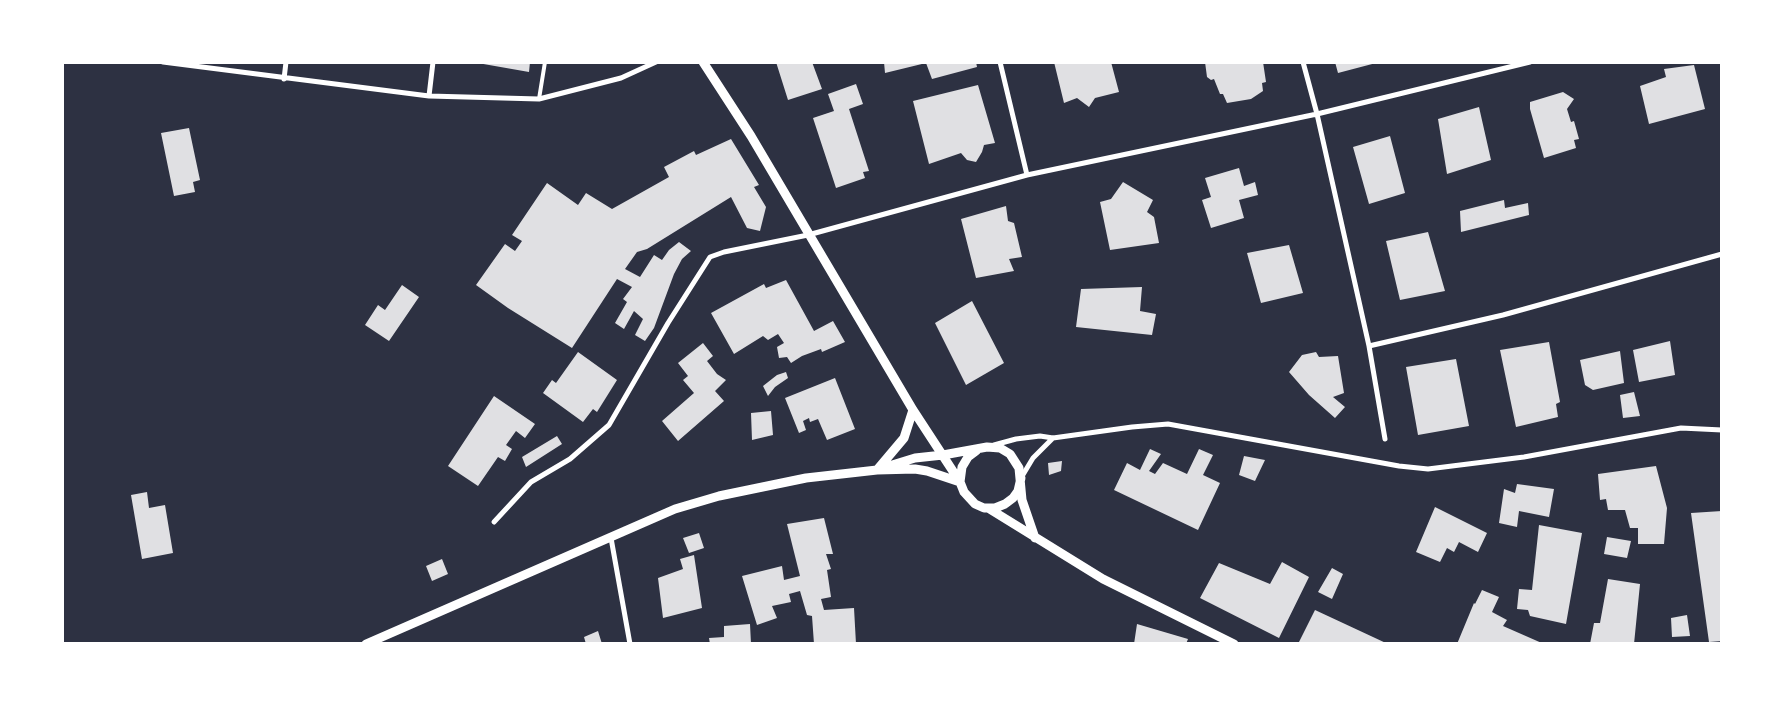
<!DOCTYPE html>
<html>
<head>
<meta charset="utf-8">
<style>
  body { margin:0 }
  #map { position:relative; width:1784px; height:706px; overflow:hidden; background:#2d3142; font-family:Ubuntu,sans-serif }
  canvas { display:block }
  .frame { position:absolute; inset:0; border:64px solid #fff; pointer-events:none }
</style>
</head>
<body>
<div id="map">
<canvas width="1784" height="706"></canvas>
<div class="frame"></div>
</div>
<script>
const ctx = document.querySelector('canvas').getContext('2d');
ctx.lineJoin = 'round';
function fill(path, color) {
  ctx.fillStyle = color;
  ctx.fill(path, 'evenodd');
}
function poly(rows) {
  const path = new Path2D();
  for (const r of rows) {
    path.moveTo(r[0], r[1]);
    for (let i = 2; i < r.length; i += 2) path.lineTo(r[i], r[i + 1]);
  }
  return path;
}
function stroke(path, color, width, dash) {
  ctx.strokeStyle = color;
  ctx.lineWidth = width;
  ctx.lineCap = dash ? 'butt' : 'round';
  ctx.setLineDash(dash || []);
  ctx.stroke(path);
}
const building = poly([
  [472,62,530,62,529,72],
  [776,62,812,62,822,89,788,100],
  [884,62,976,62,977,67,932,79,926,63,885,73],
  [1054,62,1111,62,1119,92,1095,98,1089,107,1077,98,1064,103],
  [1205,62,1263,62,1266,82,1262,83,1263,91,1251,99,1227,103,1223,94,1220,94,1214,79,1211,80,1207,77],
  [1335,62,1376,62,1376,63,1338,73],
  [1694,65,1705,109,1649,124,1640,86,1666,77,1664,69],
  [856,84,863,104,849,109,869,171,863,172,865,178,836,188,813,118,834,111,828,94],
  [978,85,995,143,984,145,982,152,976,162,967,160,961,153,929,164,913,101],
  [1563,92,1574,99,1567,109,1571,122,1574,121,1579,139,1574,140,1576,148,1544,158,1530,109,1530,102],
  [1479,107,1491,160,1447,174,1438,119],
  [189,128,200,180,193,182,195,192,174,196,161,133],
  [1390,136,1405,193,1369,204,1353,147],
  [731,139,759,185,754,187,766,207,760,231,747,228,731,197,647,249,637,252,625,269,640,277,654,255,662,260,669,250,679,242,691,251,682,259,674,274,654,328,645,341,635,335,643,319,634,311,624,329,615,323,627,302,623,299,632,287,617,279,572,348,508,308,476,285,505,244,515,251,522,241,512,235,547,183,578,205,586,193,612,209,669,177,664,167,694,151,696,155],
  [1239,168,1244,186,1255,182,1258,195,1239,200,1244,218,1211,228,1202,200,1211,197,1205,178],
  [1123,182,1153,200,1147,212,1154,217,1159,243,1110,250,1100,202,1111,199],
  [1504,200,1505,208,1528,203,1529,215,1461,232,1460,211],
  [1006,206,1008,221,1014,223,1022,257,1009,259,1014,271,976,278,961,219],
  [1428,232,1445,291,1400,300,1386,241],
  [1289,245,1303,293,1261,303,1247,253],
  [786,280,814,331,833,321,845,342,822,352,821,349,802,356,791,363,787,357,779,358,777,347,784,343,778,334,768,340,763,336,734,354,711,313,764,284,766,288],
  [402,285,419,297,389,341,365,325,378,305,385,310],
  [1142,287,1140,311,1156,314,1152,335,1076,327,1081,289],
  [972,301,1004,363,966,385,935,323],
  [1670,341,1675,375,1639,382,1633,350],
  [1549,342,1560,402,1556,404,1558,417,1516,427,1500,350],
  [703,343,713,356,707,361,717,374,726,380,715,391,724,401,678,441,662,421,694,393,683,380,688,376,678,363],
  [1620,351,1624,383,1593,390,1585,385,1580,360],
  [578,352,617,380,597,412,593,409,583,422,543,393,552,380,556,383],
  [1316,352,1319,357,1338,356,1344,393,1333,397,1345,407,1335,418,1309,395,1289,372,1302,355],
  [1456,359,1469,426,1418,435,1406,367],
  [786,372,788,378,775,387,768,396,763,386,777,375],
  [835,378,855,429,827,440,818,419,810,422,809,418,803,421,806,430,799,433,785,398],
  [1634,392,1640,416,1623,418,1620,395],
  [494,396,535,424,525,438,516,431,506,445,512,449,505,461,498,457,478,486,448,466],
  [771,411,773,435,752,440,751,413],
  [557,436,562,444,526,467,522,457],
  [1150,449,1161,454,1149,471,1155,474,1163,463,1187,474,1199,449,1213,455,1203,475,1220,483,1198,530,1114,490,1127,463,1140,470],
  [1244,456,1265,460,1255,481,1239,475],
  [1062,461,1061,471,1049,475,1048,463],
  [1656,466,1667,508,1664,544,1638,544,1638,528,1630,528,1625,510,1608,510,1606,499,1600,500,1598,474],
  [1517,484,1554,489,1549,517,1519,511,1517,527,1499,523,1504,489,1515,493],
  [147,492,149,508,165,505,173,553,142,559,131,495],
  [1435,507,1487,533,1478,552,1459,542,1454,552,1447,548,1440,562,1416,552],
  [1722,511,1722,641,1709,642,1691,513],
  [824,518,833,554,826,554,831,569,827,570,831,597,821,599,824,610,854,608,856,644,814,644,812,616,807,615,800,591,789,594,791,602,772,606,777,618,757,625,742,576,782,566,784,580,800,576,787,524],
  [1539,525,1582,533,1566,624,1530,616,1528,610,1517,609,1519,589,1532,590],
  [699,533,704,548,689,553,683,538],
  [1607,537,1631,541,1627,558,1604,554],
  [694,555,702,608,663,618,658,578,683,569,680,559],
  [442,559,448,574,432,581,426,566],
  [1282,562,1309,577,1279,638,1200,598,1219,563,1270,584],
  [1332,568,1343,574,1332,599,1318,592],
  [1608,579,1640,584,1634,644,1590,644,1594,623,1600,623],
  [1482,590,1499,597,1492,612,1507,620,1503,626,1544,644,1457,644,1474,603,1475,604],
  [1315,610,1388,644,1298,644],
  [1687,615,1690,636,1672,637,1671,618],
  [750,624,751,644,710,644,709,638,724,637,724,626],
  [1137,624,1188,639,1186,644,1134,644],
  [598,631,602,644,586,644,584,637]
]);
const service = poly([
  [539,99,545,62]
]);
const minor = poly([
  [163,62,429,96,539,99,621,78,656,62],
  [1000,62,1027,175],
  [1303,62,1317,114,1369,346,1385,439],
  [284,79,286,62],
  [429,96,433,62],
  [1369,346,1503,315,1722,254],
  [994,445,1016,439,1040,436,1053,438,1132,427,1168,424,1399,466,1428,469,1524,457,1681,428,1722,430],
  [1021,478,1033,458,1053,438],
  [494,522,531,482,570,459,609,425,668,323,710,257,724,252,808,235,1027,175,1317,114,1530,62],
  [611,538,630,644]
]);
const tertiary = poly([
  [703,62,751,136,913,410,960,482,964,492,975,504,984,508,995,508,1005,504,1013,498,1018,491,1021,478],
  [889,466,915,458,943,455,987,447,1000,448,1010,454,1019,468,1022,500,1035,538],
  [877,470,904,438,913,410],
  [960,482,962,467,968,457,976,451],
  [988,508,1103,579,1234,644],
  [366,644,675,509,719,496,806,478,877,470,915,469,927,471,960,482]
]);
fill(building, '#e0e0e3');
stroke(service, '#fff', 4);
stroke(minor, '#fff', 5);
stroke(tertiary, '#fff', 9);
</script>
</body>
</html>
